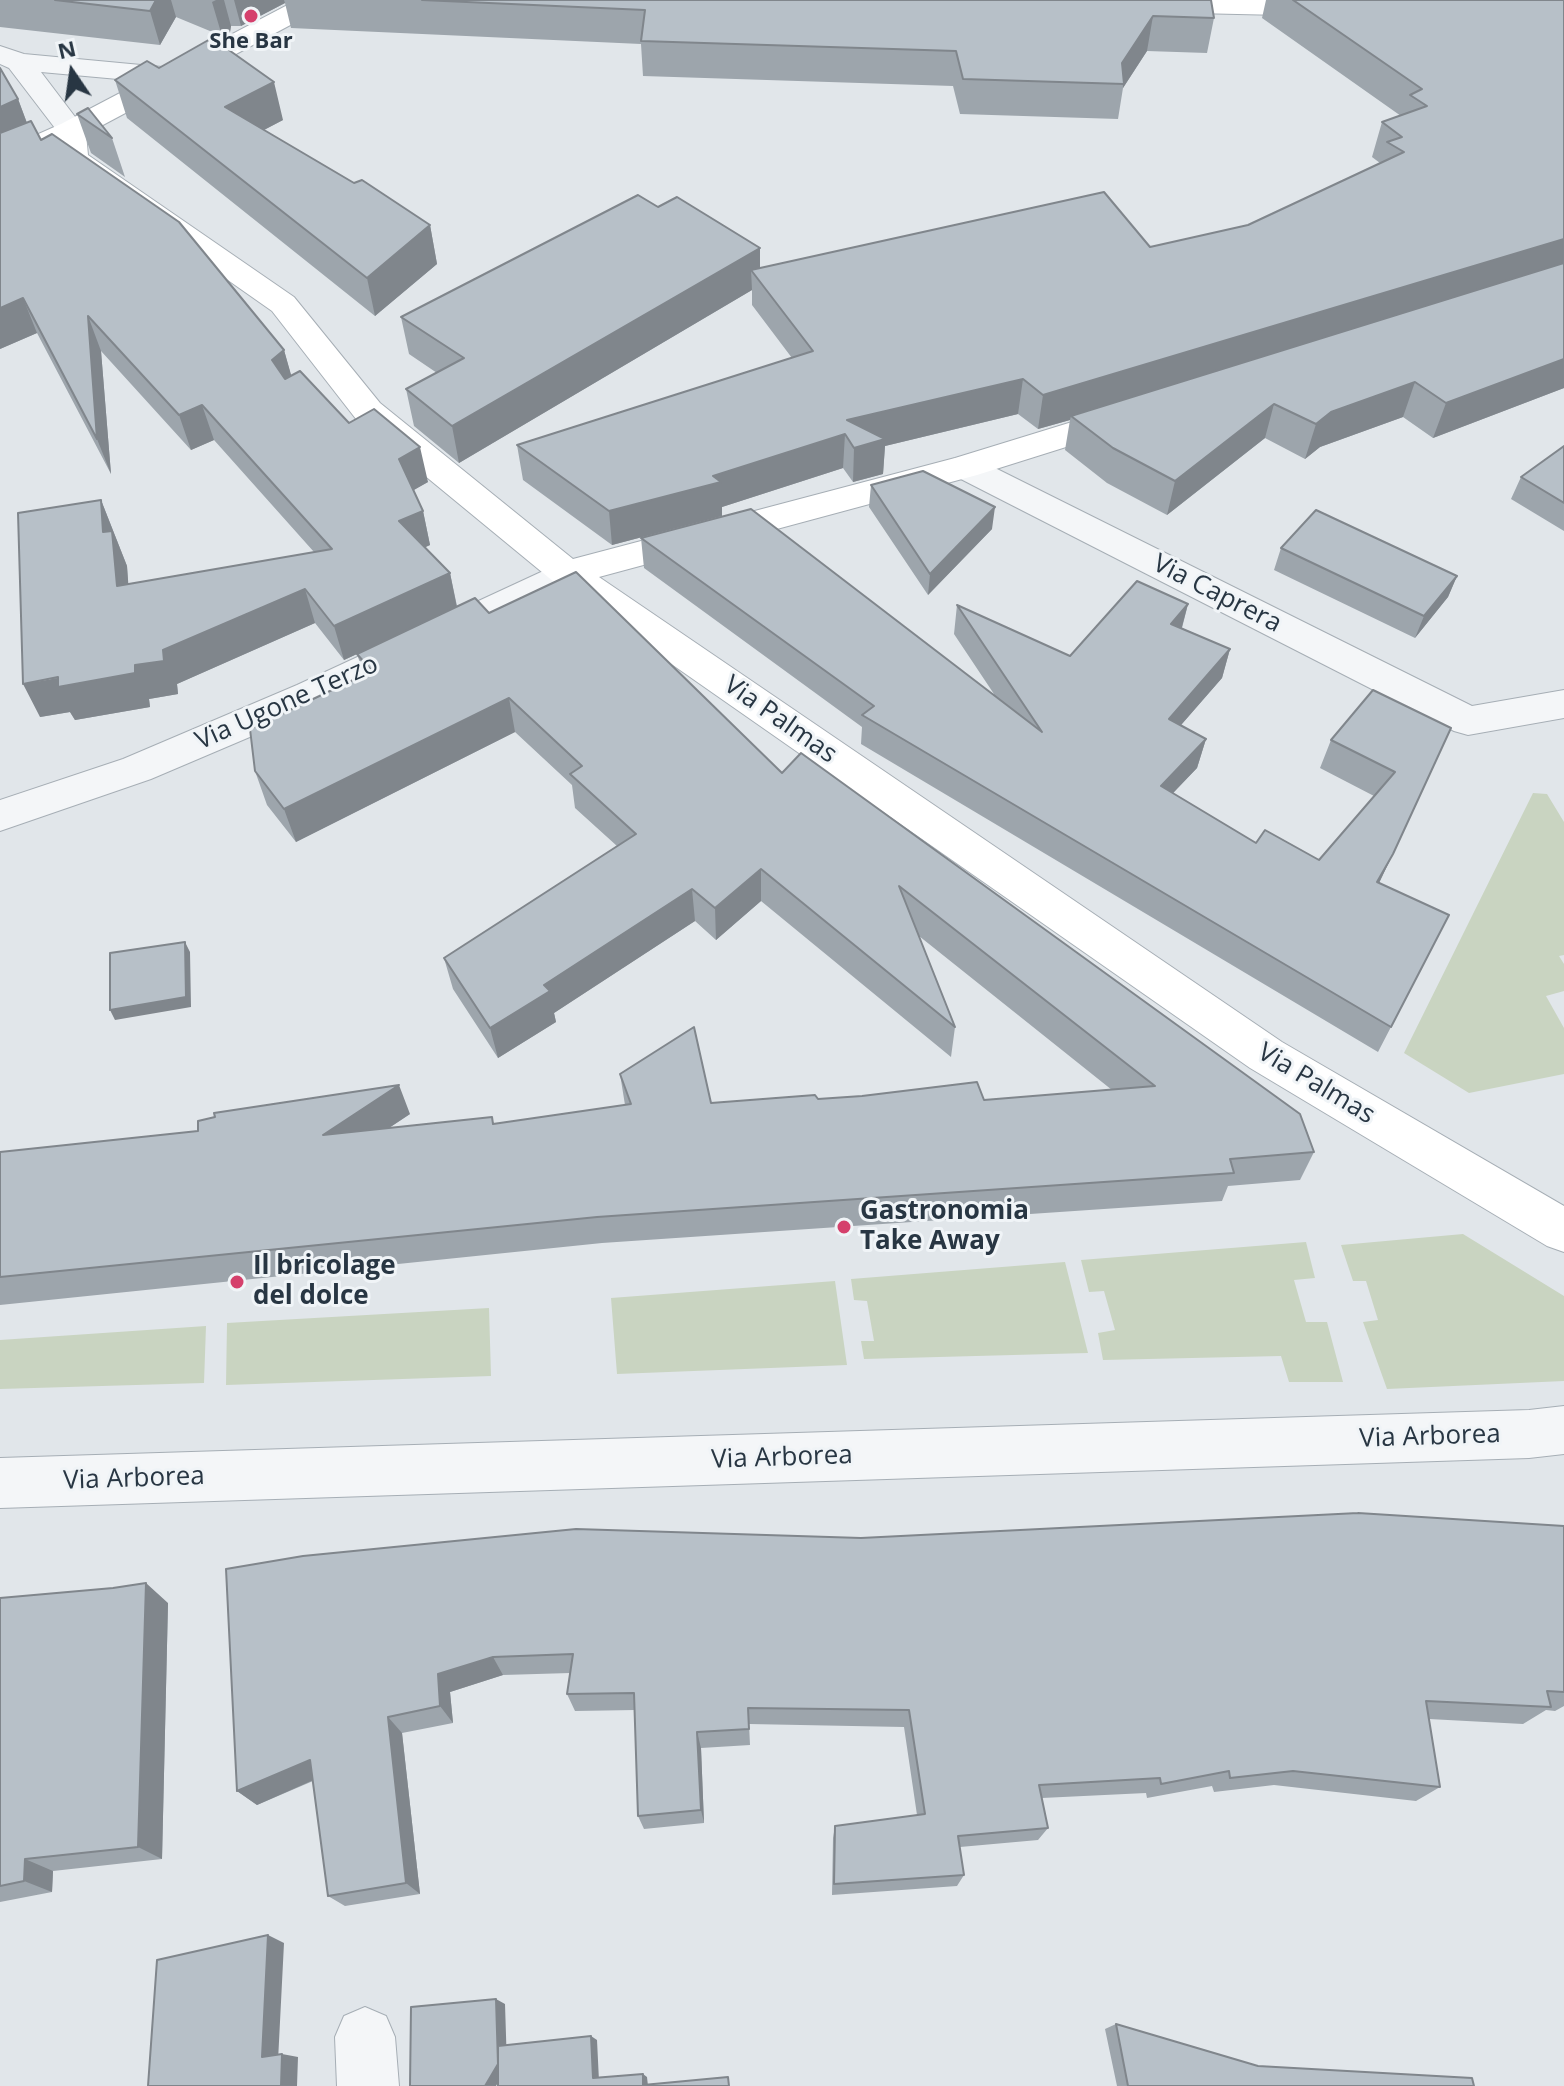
<!DOCTYPE html>
<html>
<head>
<meta charset="utf-8">
<style>
  body { margin:0 }
  #map { position:relative; width:1564px; height:2086px; overflow:hidden; background:#e1e6ea; font-family:"Open Sans",sans-serif }
  canvas { display:block }
  .north { position:absolute; left:32px; top:32px; width:80px; height:80px; -webkit-text-stroke:6px #f0f4f7; paint-order:stroke; rotate:347deg; font-size:22px; font-weight:700; line-height:32px; text-align:center; color:#283643 }
  .north::after { content:''; display:block; margin:auto; width:28px; height:36px; background:#283643; clip-path:polygon(50% 0,100% 100%,50% 72%,0 100%) }
</style>
</head>
<body>
<div id="map">
<canvas width="1564" height="2086"></canvas>
<div class="north">N</div>
</div>
<script>
const ctx = document.querySelector('canvas').getContext('2d');
ctx.lineJoin = 'round';
function fill(path, color) {
  ctx.fillStyle = color;
  ctx.fill(path, 'evenodd');
}
function poly(rows) {
  const path = new Path2D();
  for (const r of rows) {
    path.moveTo(r[0], r[1]);
    for (let i = 2; i < r.length; i += 2) path.lineTo(r[i], r[i + 1]);
  }
  return path;
}
function stroke(path, color, width, dash) {
  ctx.strokeStyle = color;
  ctx.lineWidth = width;
  ctx.lineCap = dash ? 'butt' : 'round';
  ctx.setLineDash(dash || []);
  ctx.stroke(path);
}
function write(font, color, halo, rows, align = 'center') {
  ctx.font = font + ' "Open Sans",sans-serif';
  ctx.lineWidth = 6;
  ctx.setLineDash([]);
  ctx.textBaseline = 'middle';
  ctx.strokeStyle = halo;
  ctx.fillStyle = color;
  for (const [text, x, y, turn = 0] of rows) {
    ctx.save();
    ctx.translate(x, y);
    ctx.rotate((+turn || 0) * Math.PI / 180);
    ctx.textAlign = isNaN(turn) ? turn : align;
    if (halo) ctx.strokeText(text, 0, 0);
    ctx.fillText(text, 0, 0);
    ctx.restore();
  }
}
const green = poly([
  [1533,793,1547,794,1564,822,1564,955,1559,956,1564,964,1564,991,1546,996,1564,1028,1564,1074,1469,1093,1404,1053],
  [1463,1234,1564,1296,1564,1381,1387,1389,1363,1322,1378,1320,1366,1281,1353,1281,1341,1245],
  [1306,1242,1315,1278,1294,1280,1306,1322,1327,1322,1343,1382,1289,1382,1281,1356,1103,1360,1098,1333,1115,1330,1104,1291,1089,1292,1081,1260],
  [1065,1262,1088,1353,864,1359,861,1341,874,1341,867,1301,854,1300,851,1279],
  [835,1281,847,1365,617,1374,611,1298],
  [489,1308,491,1376,226,1385,227,1323],
  [206,1326,204,1383,0,1389,0,1340]
]);
const street = poly([
  [0,46,24,54,173,68,183,70,187,76,183,82,173,84,41,72,85,130,81,136,71,139,61,136,9,68,0,64,0,46],
  [965,456,977,459,1472,706,1564,690,1564,718,1468,735,1454,731,953,475,948,467,953,459,965,456],
  [567,560,580,564,585,573,580,582,325,705,151,779,0,831,0,800,123,759,297,685,567,560],
  [1564,1406,1564,1454,1529,1458,0,1508,0,1458,1529,1410,1564,1406],
  [365,2007,386,2016,395,2037,399,2086,337,2086,335,2037,344,2016,365,2007]
]);
const secondary = poly([
  [297,0,330,0,326,6,86,134,88,155,294,297,380,403,573,559,955,458,1124,406,1136,409,1141,417,1136,425,977,475,599,577,1282,1042,1564,1206,1564,1252,1547,1246,1250,1068,554,582,356,419,272,311,64,165,58,147,0,171,0,151,61,124,297,0],
  [1139,0,1325,0,1335,2,1338,8,1335,14,1325,16,1150,12,1141,10,1137,4,1139,0]
]);
const wall = poly([
  [0,0,1211,0,1214,18,1207,53,1147,51,1123,88,1118,119,960,114,953,86,643,76,641,44,291,28,285,3,241,26,231,26,230,32,222,36,176,17,160,45,0,27],
  [1266,0,1564,0,1564,388,1433,438,1403,417,1320,447,1305,459,1265,438,1167,515,1107,483,1065,450,1070,420,1038,429,1018,414,885,446,883,474,853,482,843,468,722,507,722,516,612,545,523,480,517,445,792,358,752,305,752,290,459,463,414,426,406,389,437,373,409,354,401,317,658,207,760,248,760,268,1150,247,1248,225,1380,163,1372,157,1382,122,1401,116,1262,18],
  [159,68,283,120,264,130,354,183,430,225,437,264,375,316,127,118,115,80],
  [18,99,27,123,41,140,284,350,291,376,349,423,428,482,413,490,423,511,430,545,425,547,450,573,457,606,489,613,782,773,1314,1152,1300,1180,1228,1186,1222,1201,602,1243,0,1305,0,1152,410,1114,389,1128,494,1124,625,1105,620,1074,711,1103,818,1099,984,1100,1112,1090,919,936,955,1027,951,1057,761,901,716,940,695,921,554,1013,556,1022,498,1058,453,989,444,958,617,846,575,808,572,785,515,732,296,842,267,805,255,771,364,675,357,654,344,660,315,623,177,684,178,694,149,699,150,707,75,720,70,712,40,717,101,500,127,566,128,584,314,552,214,440,191,450,101,351,111,474,37,333,0,349],
  [77,114,112,138,125,177,91,153],
  [1564,446,1564,531,1511,499,1521,477],
  [871,485,992,529,928,595,869,507],
  [641,538,994,694,954,634,957,605,1070,656,1188,604,1182,628,1230,649,1222,678,1181,725,1206,739,1197,768,1173,793,1256,843,1319,860,1374,796,1320,768,1331,740,1451,728,1379,883,1449,915,1378,1052,861,744,862,727,644,568],
  [1281,548,1457,576,1448,597,1415,638,1274,570],
  [1564,1526,1564,1706,1555,1711,1546,1710,1523,1724,1429,1719,1440,1787,1416,1801,1274,1785,1214,1792,1212,1786,1147,1798,1146,1793,1042,1798,1048,1828,1038,1840,960,1847,964,1875,957,1886,832,1895,833,1838,835,1826,917,1815,904,1727,749,1724,750,1745,701,1748,704,1823,644,1829,638,1816,635,1710,575,1711,567,1694,570,1673,503,1675,450,1692,453,1723,402,1733,420,1894,345,1906,328,1896,313,1781,257,1805,237,1791,226,1569,861,1538],
  [0,1598,168,1603,162,1859,53,1871,52,1892,0,1902],
  [1116,2024,1258,2066,1474,2086,1117,2086,1105,2029]
]);
const shadedWall = poly([
  [156,0,171,0,176,17,160,45,150,11],
  [216,0,224,0,231,26,230,32,222,36,212,2],
  [234,0,284,0,285,3,241,26],
  [1153,16,1147,51,1123,88,1122,63],
  [274,82,283,120,235,145,225,107],
  [18,99,31,134,0,148,0,107],
  [430,225,437,264,375,316,367,278],
  [1564,239,1564,269,1071,416,1070,420,1038,429,1043,395],
  [760,248,760,282,751,270,752,290,459,463,452,426],
  [23,298,37,333,0,349,0,308],
  [88,316,101,351,111,474,97,439],
  [284,350,294,385,282,395,272,360],
  [1564,359,1564,388,1433,438,1446,403],
  [1023,379,1018,414,885,446,883,474,853,482,854,448,847,420],
  [1415,382,1403,417,1320,447,1305,459,1316,424,1331,412],
  [1274,404,1265,438,1167,515,1175,481],
  [202,405,214,440,191,450,179,415],
  [845,434,843,468,722,507,722,516,612,545,609,511,713,476],
  [420,447,428,482,407,494,399,459],
  [101,500,127,566,131,620,117,586,103,532],
  [995,507,992,529,928,595,930,574],
  [423,511,430,545,407,556,399,521],
  [450,573,457,608,344,660,334,626],
  [1457,576,1448,597,1415,638,1424,616],
  [305,589,315,623,177,684,178,694,149,699,150,707,75,720,70,712,40,717,23,684,135,665,163,650],
  [1188,604,1180,634,1171,624],
  [1230,649,1222,678,1161,748,1169,719],
  [509,698,515,732,296,842,284,809],
  [1206,739,1197,768,1153,814,1161,786],
  [1393,854,1380,881,1364,909,1377,882],
  [761,869,761,901,716,940,715,908],
  [692,889,695,921,554,1013,556,1022,498,1058,490,1028,544,985],
  [185,942,190,952,191,1007,115,1020,110,1010],
  [399,1085,410,1114,336,1163,323,1135],
  [146,1583,168,1603,162,1859,138,1847],
  [493,1657,503,1675,450,1692,453,1723,440,1706,438,1674],
  [388,1717,402,1733,420,1894,406,1883],
  [697,1732,701,1748,704,1823,701,1810],
  [310,1760,327,1774,257,1805,237,1791],
  [25,1859,53,1871,52,1892,24,1881],
  [268,1935,284,1943,278,2061,262,2057],
  [496,1999,505,2004,507,2067,496,2086,485,2086],
  [591,2036,597,2040,599,2081,593,2078],
  [282,2054,298,2057,297,2086,281,2086],
  [643,2074,647,2077,648,2086,643,2085]
]);
const building = poly([
  [55,0,156,0,150,11,55,0],
  [422,0,1211,0,1214,18,1153,16,1122,63,1124,84,963,79,956,51,641,41,645,10,422,0],
  [1293,0,1564,0,1564,239,1043,395,1023,379,847,420,885,439,854,448,845,434,713,476,721,482,609,511,517,445,813,351,751,270,1104,192,1150,247,1248,225,1404,152,1387,142,1402,137,1382,122,1427,106,1410,95,1422,89,1293,0],
  [212,38,274,82,225,107,354,183,362,180,430,225,367,278,115,80,147,61,159,68,212,38],
  [0,68,18,99,0,107,0,68],
  [88,108,112,138,77,114,88,108],
  [31,121,41,140,52,134,179,222,284,350,272,360,285,379,300,371,349,423,374,409,420,447,399,459,423,511,399,521,450,573,334,626,305,589,163,650,164,661,135,665,135,673,58,687,58,677,23,684,18,513,101,500,103,532,112,531,117,586,332,549,202,405,179,415,88,316,97,439,23,298,0,308,0,133,31,121],
  [638,195,658,207,677,197,760,248,452,426,406,389,464,358,401,317,638,195],
  [1564,263,1564,359,1446,403,1415,382,1331,412,1316,424,1274,404,1175,481,1113,448,1071,416,1564,263],
  [1564,446,1564,503,1521,477,1564,446],
  [923,471,995,507,930,574,871,485,923,471],
  [751,509,1042,732,957,605,1070,656,1137,581,1188,604,1171,624,1230,649,1169,719,1206,739,1161,786,1256,843,1265,830,1319,860,1395,772,1331,740,1373,690,1451,728,1393,854,1377,882,1449,915,1391,1027,862,715,874,706,641,538,751,509],
  [1316,510,1457,576,1424,616,1281,548,1316,510],
  [576,572,782,773,801,753,1300,1114,1314,1152,1230,1159,1234,1173,597,1217,0,1277,0,1152,198,1131,198,1121,215,1117,214,1113,399,1085,323,1135,492,1117,493,1124,631,1104,620,1074,694,1027,711,1103,815,1095,818,1099,862,1096,977,1082,984,1100,1155,1086,899,886,955,1027,761,869,715,908,692,889,544,985,550,991,490,1028,444,958,636,834,570,774,582,766,509,698,284,809,255,771,250,729,372,671,357,654,475,598,489,613,576,572],
  [185,942,186,997,110,1010,110,953,185,942],
  [1358,1513,1564,1526,1564,1692,1547,1691,1551,1707,1426,1701,1440,1787,1293,1771,1230,1778,1229,1771,1161,1784,1160,1778,1039,1785,1048,1828,958,1836,964,1875,834,1884,835,1826,925,1814,909,1710,748,1708,749,1729,697,1732,701,1810,638,1816,634,1693,567,1694,573,1654,493,1657,438,1674,440,1706,388,1717,406,1883,328,1896,310,1760,237,1791,226,1569,303,1556,576,1529,861,1538,1358,1513],
  [146,1583,138,1847,25,1859,24,1881,0,1886,0,1598,113,1588,146,1583],
  [268,1935,262,2057,282,2054,281,2086,148,2086,157,1960,268,1935],
  [496,1999,498,2064,485,2086,410,2086,411,2007,496,1999],
  [1116,2024,1258,2066,1472,2078,1474,2086,1128,2086,1116,2024],
  [591,2036,593,2078,643,2074,643,2085,728,2077,729,2086,498,2086,498,2046,591,2036]
]);
const markers = [
  [251,16,8,"#d5406c"],
  [844,1227,8,"#d5406c"],
  [237,1282,8,"#d5406c"]
];
const farPoinames = [
  ["She Bar",251,42]
];
const streetNames = [
  ["Via Caprera",1217,594,27],
  ["Via Ugone Terzo",287,703,-24],
  ["Via Palmas",780,720,35],
  ["Via Palmas",1316,1084,31],
  ["Via Arborea",1430,1437,-2],
  ["Via Arborea",782,1458,-2],
  ["Via Arborea",134,1479,-2]
];
const poiNames = [
  ["Gastronomia",860,1212],
  ["Take Away",860,1242],
  ["Il bricolage",253,1267],
  ["del dolce",253,1297]
];
fill(green, '#c9d4c1');
stroke(street, '#a6aeb5', 2);
stroke(secondary, '#a6aeb5', 2);
fill(street, '#f4f6f8');
fill(secondary, '#fff');
fill(wall, '#9da5ac');
fill(shadedWall, '#80868c');
fill(building, '#b7c0c8');
stroke(building, '#80868c', 2);
for (const [x, y, r, color] of markers) {
  const dot = new Path2D();
  dot.arc(x, y, r, 0, 2 * Math.PI);
  ctx.fillStyle = color;
  ctx.fill(dot);
  stroke(dot, '#f0f4f7', 3);
}
write('bold 22px', '#283643', '#f0f4f7', farPoinames);
write('26px', '#283643', '#f0f4f7', streetNames);
write('bold 26px', '#283643', '#f0f4f7', poiNames, 'left');
</script>
</body>
</html>
